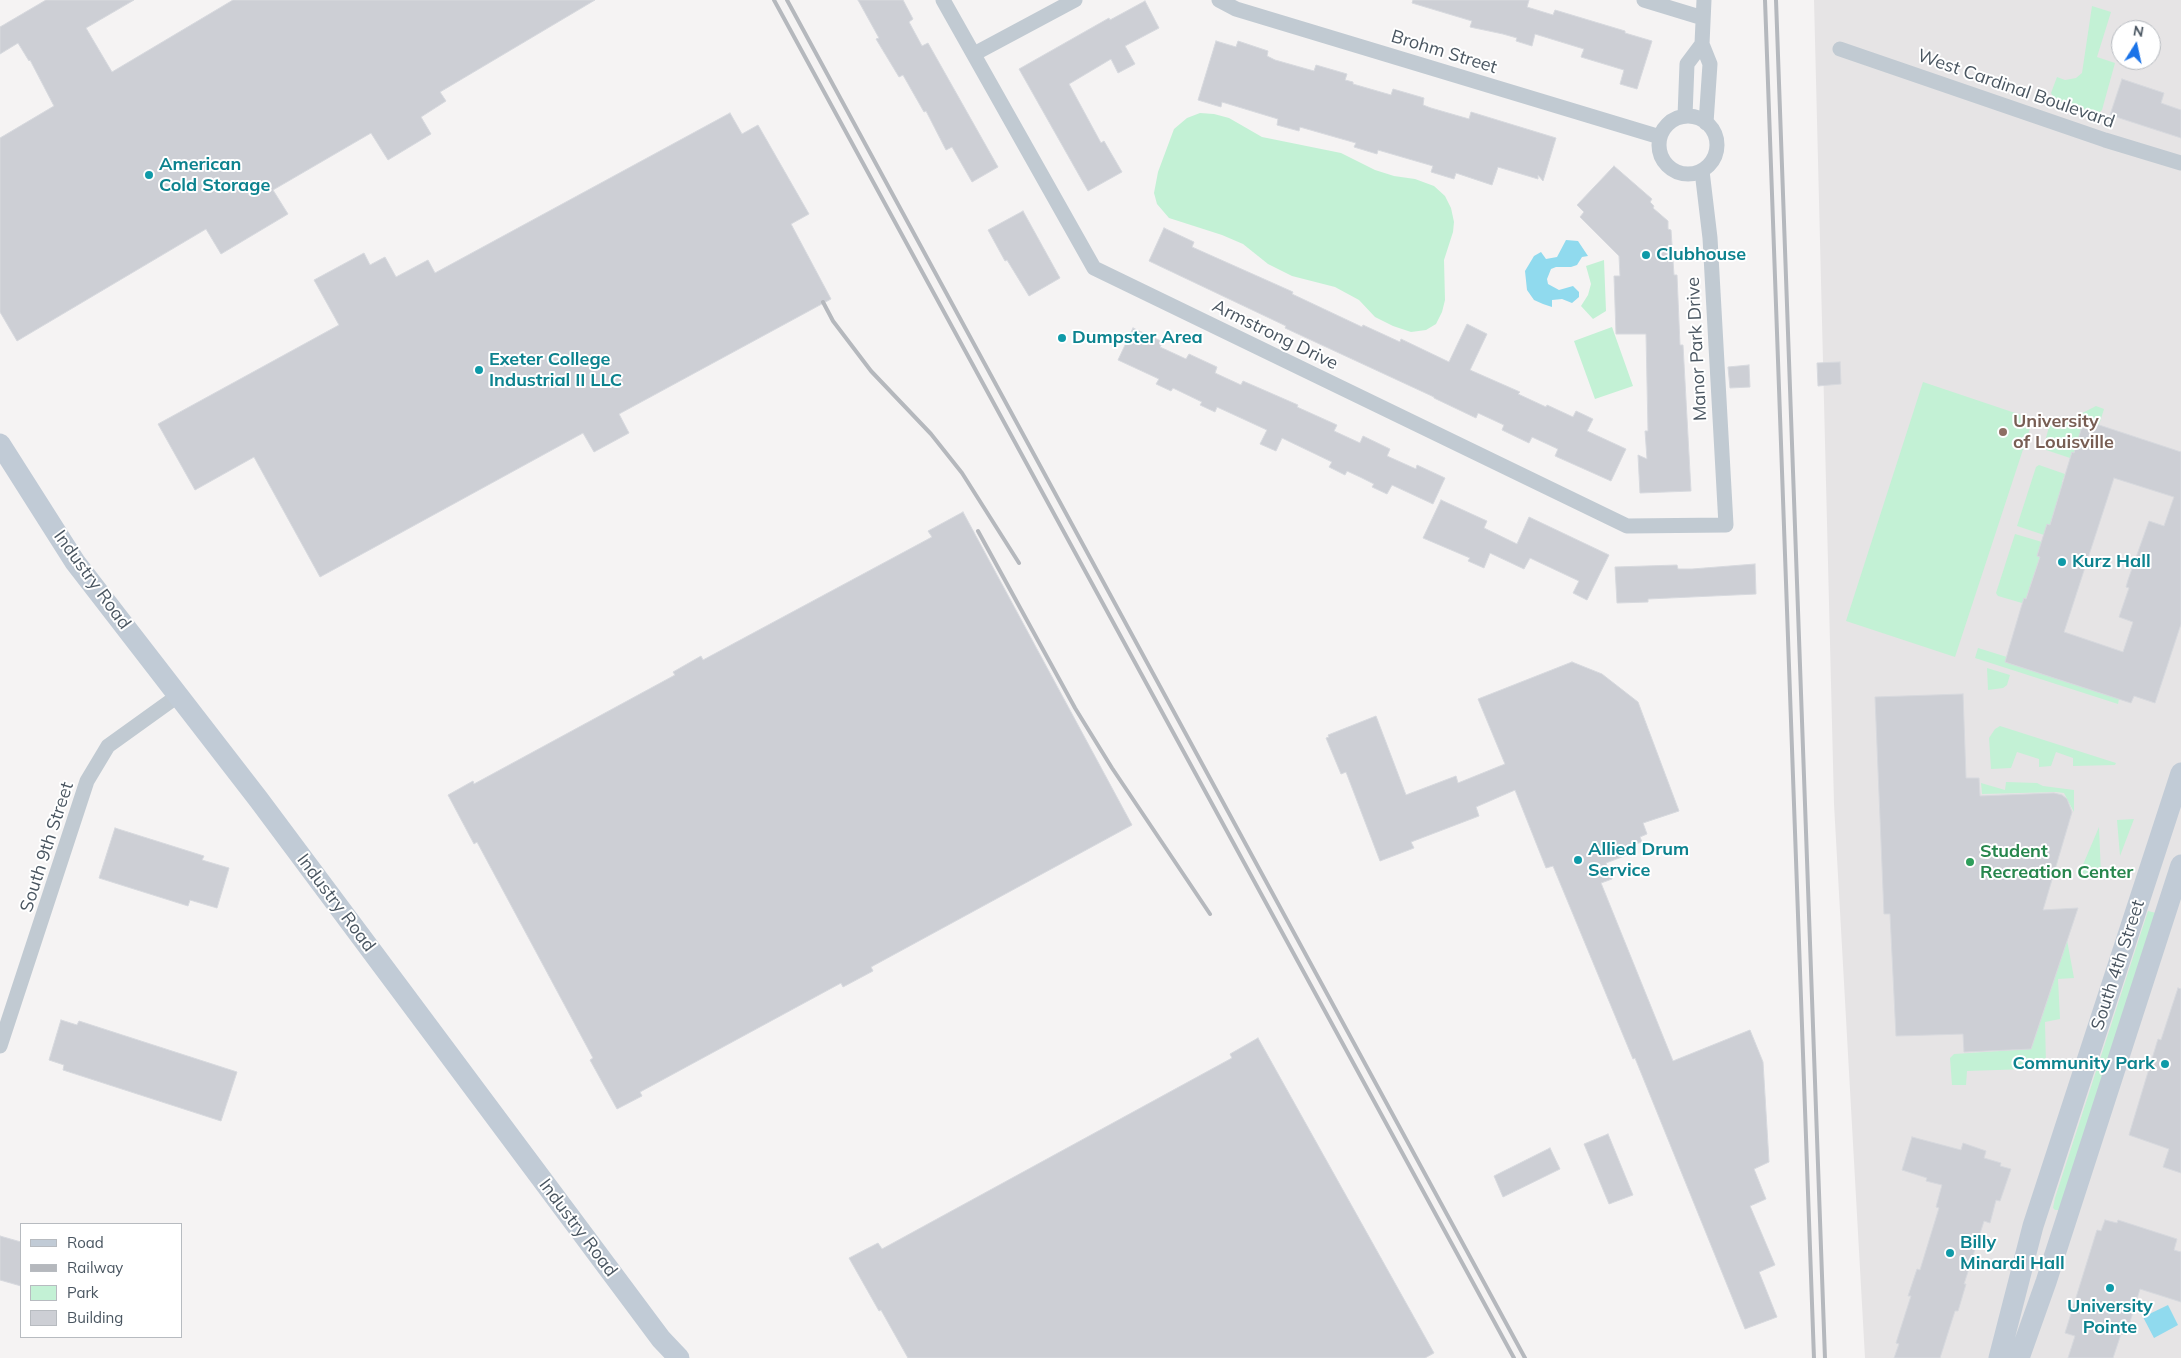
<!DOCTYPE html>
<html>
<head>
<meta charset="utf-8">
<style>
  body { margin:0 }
  #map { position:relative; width:2181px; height:1358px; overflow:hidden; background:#f5f3f3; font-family:Mulish,sans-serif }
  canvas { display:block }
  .legend { position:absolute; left:20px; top:1223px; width:162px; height:115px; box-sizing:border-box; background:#fff; border:1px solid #b7bbc0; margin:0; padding:6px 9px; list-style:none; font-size:15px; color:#4a5661 }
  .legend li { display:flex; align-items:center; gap:10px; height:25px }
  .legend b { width:25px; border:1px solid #b7bbc0 }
  .north { position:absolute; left:2111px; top:20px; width:50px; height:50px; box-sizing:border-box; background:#fff; border:1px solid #b7bbc0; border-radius:50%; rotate:10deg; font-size:14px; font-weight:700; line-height:20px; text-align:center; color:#4a5661 }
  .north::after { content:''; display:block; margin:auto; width:18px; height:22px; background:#1a73e8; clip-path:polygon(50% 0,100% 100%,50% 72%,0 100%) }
</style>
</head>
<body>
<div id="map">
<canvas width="2181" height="1358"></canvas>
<ul class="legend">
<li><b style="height:6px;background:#c1cbd6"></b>Road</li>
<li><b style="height:6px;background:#b5b8bd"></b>Railway</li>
<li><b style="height:14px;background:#c3f1d5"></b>Park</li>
<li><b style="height:14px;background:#cdcfd5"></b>Building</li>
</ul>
<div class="north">N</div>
</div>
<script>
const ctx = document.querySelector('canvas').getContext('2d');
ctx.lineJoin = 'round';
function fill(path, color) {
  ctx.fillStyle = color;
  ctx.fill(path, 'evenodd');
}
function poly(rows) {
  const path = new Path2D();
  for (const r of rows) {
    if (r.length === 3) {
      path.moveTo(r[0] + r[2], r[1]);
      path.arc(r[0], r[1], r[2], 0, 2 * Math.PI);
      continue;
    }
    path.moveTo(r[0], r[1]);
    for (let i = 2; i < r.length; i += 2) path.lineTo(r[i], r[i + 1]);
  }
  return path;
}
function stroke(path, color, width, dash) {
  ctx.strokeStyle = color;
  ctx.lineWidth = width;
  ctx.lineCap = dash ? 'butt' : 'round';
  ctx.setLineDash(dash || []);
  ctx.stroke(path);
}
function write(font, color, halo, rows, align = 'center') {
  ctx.font = font + ' Mulish,sans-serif';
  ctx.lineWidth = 4;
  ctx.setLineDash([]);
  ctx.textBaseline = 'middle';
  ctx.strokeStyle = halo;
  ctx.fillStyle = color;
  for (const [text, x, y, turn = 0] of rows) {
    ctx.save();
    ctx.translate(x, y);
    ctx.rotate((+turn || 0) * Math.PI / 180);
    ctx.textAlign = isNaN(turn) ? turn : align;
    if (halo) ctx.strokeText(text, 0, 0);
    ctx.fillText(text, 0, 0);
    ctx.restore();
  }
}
const education = poly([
  [1814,0,2181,0,2181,1358,1865,1358,1834,804],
  [2121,30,2151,30,2151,60,2121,60]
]);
const green = poly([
  [2092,6,2111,12,2097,57,2115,63,2102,110,2098,114,2055,100,2051,93,2057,77,2065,80,2076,78,2082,73],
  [1200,113,1214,114,1229,118,1262,137,1341,153,1375,170,1394,176,1415,179,1434,186,1445,196,1451,208,1454,222,1453,232,1444,260,1445,300,1442,312,1436,324,1426,330,1411,332,1393,326,1375,317,1359,300,1335,287,1292,276,1268,264,1243,244,1222,235,1169,218,1157,204,1154,193,1158,172,1174,129,1187,118],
  [1604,260,1606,311,1593,319,1581,306,1588,295,1591,284,1586,266],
  [1612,327,1633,386,1595,399,1574,341],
  [1923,382,2033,419,1955,657,1846,621],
  [2096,406,2104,409,2099,425,2084,420,2074,453,2072,452,2070,458,2043,449,2050,423,2059,425],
  [2039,465,2065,474,2062,482,2064,483,2050,525,2044,535,2017,526,2036,467],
  [2015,534,2042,542,2037,556,2040,557,2026,599,2024,598,2022,603,1998,596,1996,593],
  [1978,648,2007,657,2005,662,2119,699,2118,704,1975,658],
  [1987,668,2010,675,2007,685,2003,688,1988,690],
  [2000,726,2116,763,2115,765,2073,766,2073,758,2056,752,2051,766,2039,767,2039,759,2017,752,2011,768,1991,769,1989,738,1995,729],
  [2006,782,2037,783,2043,786,2074,790,2074,812,2064,793,2056,792,1982,794,1981,783,2005,790],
  [2134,819,2120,856,2117,820],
  [2099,827,2101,874,2079,874],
  [2148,911,2156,913,2059,1210,2055,1210,2053,1208,2055,1198],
  [2067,940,2074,978,2058,979,2060,1019,2045,1022,2046,1065,2027,1069,1967,1071,1966,1085,1952,1085,1950,1058,1954,1054,2031,1049]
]);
const water = poly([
  [1566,240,1578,241,1588,256,1582,257,1577,265,1571,267,1556,267,1551,269,1547,279,1548,284,1559,290,1573,286,1579,292,1579,297,1572,303,1562,299,1552,300,1552,307,1543,304,1534,300,1527,290,1525,271,1534,256,1541,252,1546,259,1557,257],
  [2168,1305,2178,1325,2154,1338,2143,1317]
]);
const building = poly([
  [46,0,134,0,86,28,112,72,233,0,595,0,440,92,446,101,421,117,431,134,388,160,371,133,273,190,288,214,221,254,206,229,17,341,0,312,0,138,54,106,30,60,29,61,18,43,0,54,0,27,46,0],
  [858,0,903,0,913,19,909,22,922,46,928,43,998,167,972,182,952,147,946,150,926,111,924,112,903,75,899,77,876,39,879,38,858,0],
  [1413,0,1529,0,1527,7,1553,15,1555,10,1625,31,1625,33,1652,41,1637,89,1620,84,1624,70,1581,57,1584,49,1535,34,1532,46,1516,41,1517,38,1503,34,1470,27,1472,21,1412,3,1413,0],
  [1145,1,1159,28,1125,46,1135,64,1118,73,1111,59,1069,84,1101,143,1104,141,1122,172,1088,191,1019,69,1109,18,1110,20,1145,1],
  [1216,41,1236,47,1238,41,1268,51,1267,56,1275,60,1314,71,1316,65,1347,74,1345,80,1353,82,1353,84,1391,95,1393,89,1424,98,1423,105,1431,108,1469,119,1471,112,1556,138,1543,181,1538,175,1538,179,1498,167,1492,185,1456,173,1454,179,1431,172,1433,166,1378,150,1377,154,1354,147,1356,143,1300,127,1299,131,1277,125,1278,119,1222,102,1221,107,1198,100,1216,41],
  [2122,79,2164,93,2161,103,2181,110,2181,138,2110,115,2122,79],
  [730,113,742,134,758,125,809,214,791,224,831,299,619,414,629,433,594,452,583,433,320,577,254,457,195,490,158,424,339,325,314,280,364,253,370,265,385,257,396,277,428,260,435,273,730,113],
  [1614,166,1652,199,1650,202,1654,206,1653,208,1668,221,1668,229,1671,230,1674,275,1677,275,1680,345,1683,345,1691,491,1640,493,1638,455,1647,459,1645,431,1648,431,1646,334,1616,334,1614,276,1620,276,1619,256,1580,217,1584,212,1577,205,1614,166],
  [1023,211,1060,278,1029,296,1007,260,1005,261,988,230,1023,211],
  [1164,228,1194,242,1192,247,1293,292,1292,294,1362,327,1363,325,1400,342,1401,339,1449,362,1467,324,1487,334,1470,370,1520,392,1518,394,1546,407,1547,405,1573,417,1576,411,1593,419,1587,431,1626,449,1611,481,1555,456,1558,449,1532,437,1529,443,1502,430,1504,425,1478,413,1476,418,1434,398,1434,397,1285,328,1286,326,1149,261,1164,228],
  [1133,328,1163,342,1160,347,1186,359,1189,354,1217,367,1215,373,1241,385,1243,381,1298,405,1297,407,1337,425,1334,431,1360,443,1363,436,1390,449,1387,456,1416,469,1417,465,1445,478,1433,504,1392,485,1387,494,1372,487,1374,484,1360,477,1347,471,1345,475,1329,467,1332,462,1282,438,1276,451,1260,444,1267,430,1217,407,1215,412,1200,405,1202,402,1173,388,1171,391,1156,384,1159,379,1118,360,1133,328],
  [1840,362,1841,384,1818,386,1817,363,1840,362],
  [1749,365,1750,387,1730,388,1728,367,1749,365],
  [2084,420,2181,452,2181,624,2155,703,2134,696,2131,703,2005,662,2020,611,2024,598,2026,599,2040,557,2037,556,2047,524,2050,525,2072,452,2074,453,2084,420],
  [2114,478,2174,497,2164,526,2149,521,2128,580,2126,587,2129,588,2119,617,2133,622,2123,652,2064,632,2114,478],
  [1441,500,1487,521,1484,528,1517,544,1529,517,1609,555,1587,600,1573,593,1579,581,1530,558,1524,569,1490,553,1484,568,1468,561,1470,558,1423,538,1441,500],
  [963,512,1132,825,871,967,873,971,843,987,841,983,640,1092,642,1096,617,1109,590,1060,593,1058,477,842,474,844,448,795,473,781,474,784,675,675,673,672,701,656,703,660,932,537,928,531,963,512],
  [1755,564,1756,594,1648,599,1648,602,1617,603,1615,567,1677,565,1678,569,1692,569,1755,564],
  [1572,662,1602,674,1638,702,1679,811,1643,823,1647,834,1640,837,1642,842,1632,845,1635,852,1606,863,1612,879,1601,883,1673,1061,1750,1030,1763,1062,1769,1162,1754,1169,1766,1199,1750,1206,1775,1265,1759,1272,1777,1317,1745,1329,1635,1058,1633,1059,1553,866,1546,868,1515,790,1476,807,1479,816,1411,842,1414,848,1380,861,1346,772,1341,774,1326,738,1329,737,1328,735,1376,716,1406,795,1456,776,1458,783,1505,764,1478,699,1572,662],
  [1963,694,1966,778,1979,778,1980,796,2054,793,2062,795,2067,799,2072,812,2043,910,2078,908,2031,1049,1964,1052,1963,1034,1896,1036,1890,914,1884,914,1875,697,1963,694],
  [115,828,204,856,202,860,229,868,217,908,190,900,188,906,99,878,115,828],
  [2178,988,2181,989,2181,1173,2163,1167,2169,1149,2129,1135,2158,1039,2161,1040,2178,988],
  [61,1020,77,1025,79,1021,237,1072,221,1121,63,1070,64,1065,49,1060,61,1020],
  [1258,1038,1434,1353,1425,1358,908,1358,881,1310,879,1311,849,1258,878,1243,882,1249,1232,1058,1230,1054,1258,1038],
  [1608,1134,1633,1195,1609,1204,1584,1144,1608,1134],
  [1912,1137,1961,1150,1963,1143,1986,1151,1984,1158,2001,1163,2000,1166,2011,1169,2000,1201,1996,1200,1990,1223,1984,1221,1964,1284,1966,1284,1958,1311,1955,1311,1940,1358,1894,1358,1899,1344,1896,1343,1911,1296,1908,1296,1917,1269,1920,1270,1939,1208,1936,1207,1942,1185,1926,1181,1927,1178,1902,1170,1912,1137],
  [1550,1148,1560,1169,1503,1197,1494,1176,1550,1148],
  [2105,1220,2117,1223,2118,1220,2177,1239,2174,1250,2181,1252,2181,1302,2140,1289,2126,1335,2121,1334,2113,1358,2068,1358,2075,1336,2065,1333,2097,1230,2101,1231,2105,1220],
  [0,1236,21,1242,21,1286,0,1280,0,1236]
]);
const minor = poly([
  [943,0,1094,268,1627,526,1726,525,1710,238,1702,171],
  [1219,0,1236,9,1660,137],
  [1644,0,1703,18],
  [1702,44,1704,0],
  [1840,49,2105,140,2181,163],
  [974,54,1075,0],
  [1685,116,1687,64,1702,44,1710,64,1706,123],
  [1688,145,29],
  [0,1046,87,781,108,746,179,695]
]);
const secondary = poly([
  [0,444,75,562,259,800,661,1339,679,1358],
  [1999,1358,2033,1226,2181,773],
  [2019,1358,2046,1282,2181,865]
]);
const rail = poly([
  [774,0,1514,1358],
  [787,0,1525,1358],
  [1765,0,1814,1358],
  [1776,0,1825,1358],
  [823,302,833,321,871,371,931,434,962,473,1019,563],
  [978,531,1075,708,1112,768,1210,914]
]);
const markers = [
  [149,175,5,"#0f9aa8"],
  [1646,255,5,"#0f9aa8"],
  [1062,338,5,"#0f9aa8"],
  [479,370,5,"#0f9aa8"],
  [2003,432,5,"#8d6e63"],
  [2062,562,5,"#0f9aa8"],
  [1578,860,5,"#0f9aa8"],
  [1970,862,5,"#2e9e5b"],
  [2165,1064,5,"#0f9aa8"],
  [1950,1253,5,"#0f9aa8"],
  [2110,1288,5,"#0f9aa8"]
];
const streetNames = [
  ["Brohm Street",1444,52,17],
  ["West Cardinal Boulevard",2016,89,19],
  ["Armstrong Drive",1275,335,26],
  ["Manor Park Drive",1697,349,-93],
  ["Industry Road",92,580,54],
  ["South 9th Street",47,847,-72],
  ["Industry Road",336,903,53],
  ["South 4th Street",2118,965,-72],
  ["Industry Road",578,1228,53]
];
const cultureNames = [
  ["American",159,165],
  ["Cold Storage",159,186],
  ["Clubhouse",1656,255],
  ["Dumpster Area",1072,338],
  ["Exeter College",489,360],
  ["Industrial II LLC",489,381],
  ["Kurz Hall",2072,562],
  ["Allied Drum",1588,850],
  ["Service",1588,871],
  ["Community Park",2155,1064,"right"],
  ["Billy",1960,1243],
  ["Minardi Hall",1960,1264],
  ["University",2110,1307,"center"],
  ["Pointe",2110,1328,"center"]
];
const educationNames = [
  ["University",2013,422],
  ["of Louisville",2013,443]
];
const leisureNames = [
  ["Student",1980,852],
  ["Recreation Center",1980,873]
];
fill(education, '#e6e4e5');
fill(green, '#c3f1d5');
fill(water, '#90daee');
fill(building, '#cdcfd5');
stroke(building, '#d7d9de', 1);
stroke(minor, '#c1cad2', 15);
stroke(secondary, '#c1cbd6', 21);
stroke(rail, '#b5b8bd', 4);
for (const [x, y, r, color] of markers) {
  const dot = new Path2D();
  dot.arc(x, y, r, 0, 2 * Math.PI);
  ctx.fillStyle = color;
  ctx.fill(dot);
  stroke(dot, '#fff', 2);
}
write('18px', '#4a5661', '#fff', streetNames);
write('bold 18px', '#0d838f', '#fff', cultureNames, 'left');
write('bold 18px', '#785e54', '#fff', educationNames, 'left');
write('bold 18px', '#27864d', '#fff', leisureNames, 'left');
</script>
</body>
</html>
